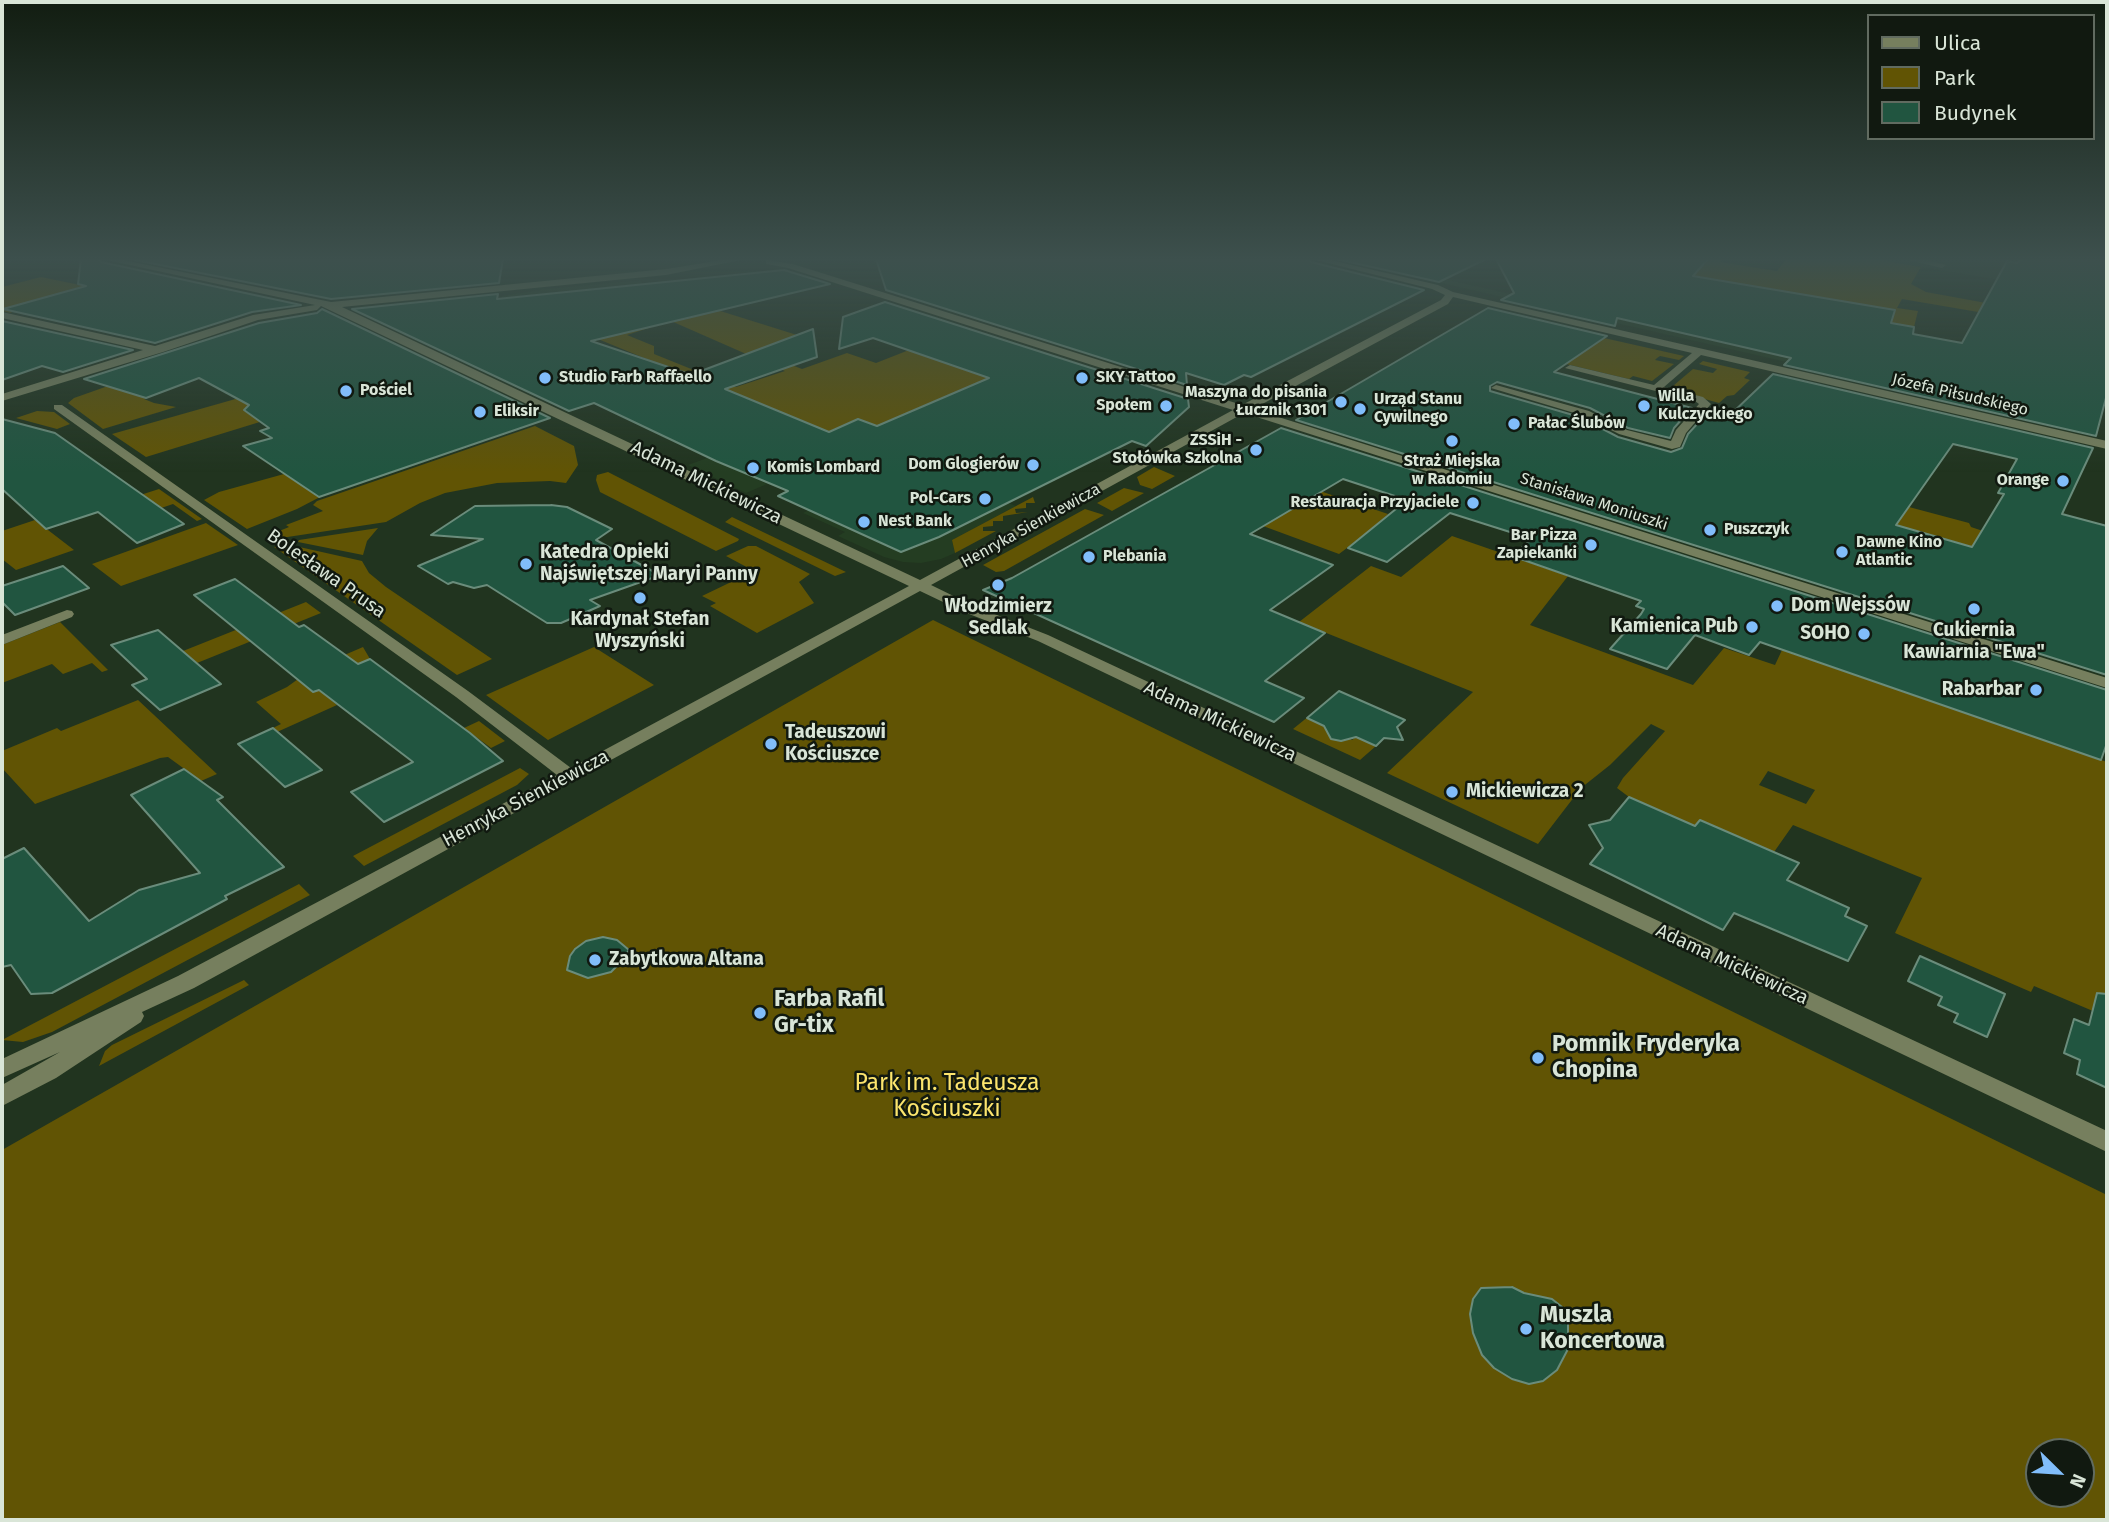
<!DOCTYPE html>
<html>
<head>
<meta charset="utf-8">
<style>
  body { margin:0 }
  #map { position:relative; width:2109px; height:1522px; overflow:hidden; background:#21341f; font-family:"Fira Sans",sans-serif }
  canvas { display:block }
  .frame { position:absolute; inset:0; border:4px solid #d9e5d7; pointer-events:none }
  .legend { position:absolute; left:1867px; top:14px; width:228px; height:126px; box-sizing:border-box; background:#111910; border:2px solid #616b60; margin:0; padding:9px 12px; list-style:none; font-size:21px; color:#d9e5d7 }
  .legend li { display:flex; align-items:center; gap:14px; height:35px }
  .legend b { width:35px; border:2px solid #616b60 }
  .north { position:absolute; left:2025px; top:1438px; width:70px; height:70px; box-sizing:border-box; background:#111910; border:2px solid #616b60; border-radius:50%; rotate:114deg; font-size:19px; font-weight:700; line-height:28px; text-align:center; color:#d9e5d7 }
  .north::after { content:''; display:block; margin:auto; width:24px; height:32px; background:#81bdfa; clip-path:polygon(50% 0,100% 100%,50% 72%,0 100%) }
</style>
</head>
<body>
<div id="map">
<canvas width="2109" height="1522"></canvas>
<div class="frame"></div>
<ul class="legend">
<li><b style="height:9px;background:#767f5e"></b>Ulica</li>
<li><b style="height:19px;background:#615404"></b>Park</li>
<li><b style="height:19px;background:#215540"></b>Budynek</li>
</ul>
<div class="north">N</div>
</div>
<script>
const ctx = document.querySelector('canvas').getContext('2d');
ctx.lineJoin = 'round';
function fill(path, color) {
  ctx.fillStyle = color;
  ctx.fill(path, 'evenodd');
}
function poly(rows) {
  const path = new Path2D();
  for (const r of rows) {
    path.moveTo(r[0], r[1]);
    for (let i = 2; i < r.length; i += 2) path.lineTo(r[i], r[i + 1]);
  }
  return path;
}
function stroke(path, color, width, dash) {
  ctx.strokeStyle = color;
  ctx.lineWidth = width;
  ctx.lineCap = dash ? 'butt' : 'round';
  ctx.setLineDash(dash || []);
  ctx.stroke(path);
}
function write(font, color, halo, rows, align = 'center') {
  ctx.font = font + ' "Fira Sans",sans-serif';
  ctx.lineWidth = 5;
  ctx.setLineDash([]);
  ctx.textBaseline = 'middle';
  ctx.strokeStyle = halo;
  ctx.fillStyle = color;
  for (const [text, x, y, turn = 0] of rows) {
    ctx.save();
    ctx.translate(x, y);
    ctx.rotate((+turn || 0) * Math.PI / 180);
    ctx.textAlign = isNaN(turn) ? turn : align;
    if (halo) ctx.strokeText(text, 0, 0);
    ctx.fillText(text, 0, 0);
    ctx.restore();
  }
}
const built = poly([
  [1336,259,1357,259,1930,390,1927,394],
  [1876,259,2107,259,2107,298,1921,267],
  [641,280,642,284,502,298,502,296,547,289],
  [710,457,717,461,767,484,746,493,688,465],
  [1006,502,1016,506,952,540,955,553,941,559,921,563,903,562,884,557,838,536,845,532,803,513,809,510,901,552,940,537]
]);
const green = poly([
  [1519,259,1628,259,1697,270,1708,259,1722,259,1720,262,1777,271,1786,259,1876,259,1921,267,1911,284,1926,292,2107,325,2107,334,1902,299,1897,308,1918,311,1914,327],
  [41,277,85,286,15,306,15,311,10,313,2,311,2,287],
  [714,309,797,335,755,351,802,369,847,353,876,363,909,350,1003,383,905,441,859,419,786,450,649,360,576,330,615,327,624,333,655,326,627,335,654,346,654,354,736,387,785,371,671,321],
  [1604,338,1684,356,1679,360,1660,356,1657,358,1655,360,1674,364,1652,381,1633,376,1629,379,1566,364],
  [1703,361,1750,372,1744,378,1750,380,1734,395,1727,396,1719,403,1687,394,1690,390,1673,386,1693,369,1713,373,1717,369,1699,364],
  [108,386,146,398,144,399,154,403,176,407,103,429,68,403,74,398],
  [239,398,250,406,245,410,315,405,146,457,112,434],
  [37,411,54,412,70,424,57,429,16,418],
  [535,426,574,446,578,465,566,483,550,481,497,483,445,493,420,503,386,522,281,538,272,534,289,527,286,525,323,511,313,505,317,501],
  [1154,467,1175,476,1152,489,1140,485,1137,477],
  [608,472,739,539,738,541,716,551,600,492,596,480,597,475],
  [284,474,320,497,297,509,247,529,204,500,219,492],
  [1124,488,1144,493,1112,511,1097,503],
  [159,489,202,519,197,521,173,504,120,522,103,507],
  [1320,491,1388,514,1371,530,1339,554,1263,526],
  [1033,497,1035,503,1026,503,1026,508,1015,509,1016,513,1028,512,1003,516,1003,521,993,521,993,526,983,527,983,531,996,531,955,553,952,540],
  [1909,507,1969,523,1971,527,2043,551,2107,569,2107,585,1896,525],
  [1085,509,1104,515,1004,571,996,572,983,565],
  [732,517,763,532,846,572,835,576,725,522],
  [35,520,74,550,16,570,2,559,2,531],
  [206,523,238,545,121,586,92,564],
  [378,528,367,541,363,555,298,542,299,540],
  [1452,536,1568,576,1530,625,1693,685,1724,648,1775,665,1782,650,2107,762,2107,1017,2034,986,2031,992,1895,933,1922,878,1793,825,1774,852,1700,820,1695,826,1629,797,1617,788,1623,778,1665,731,1651,724,1610,765,1581,788,1538,844,1387,773,1473,692,1299,622,1371,566,1401,577],
  [1768,771,1815,790,1806,804,1759,785],
  [286,544,362,561,369,573,386,587,492,659,457,675,274,547],
  [748,546,756,546,810,574,799,582,814,603,757,633,710,606,716,603,702,596,754,571,726,556],
  [306,602,321,613,197,663,183,651],
  [933,620,2107,1195,2107,1520,2,1520,2,1150],
  [2039,1452,2081,1452,2081,1494,2039,1494],
  [60,622,108,670,102,672,92,663,63,674,52,664,2,683,2,645],
  [363,647,370,659,307,686,313,692,319,690,337,705,277,732,273,728,281,724,256,702,287,687,312,669],
  [594,647,654,685,548,740,486,695],
  [138,700,217,774,201,781,168,757,160,758,35,804,2,768,2,751,57,728,61,731],
  [1309,716,1352,740,1356,737,1376,746,1360,760,1293,729],
  [479,721,505,741,491,748,464,728],
  [520,768,529,774,517,785,364,866,353,856],
  [299,884,310,895,52,1032,23,1042,2,1040],
  [244,980,249,985,99,1066,105,1051,112,1045]
]);
const building = poly([
  [81,259,99,259,101,262,301,305,252,312,155,343,3,309,86,286,78,284,81,259],
  [130,259,503,259,499,283,331,299,130,259],
  [876,259,1309,259,1311,262,1424,290,1251,377,1244,375,1224,385,1186,373,1187,385,886,290,876,259],
  [1336,259,1486,259,1439,282,1336,259],
  [1496,259,1708,259,1693,276,1895,310,1891,323,1914,327,1913,334,1962,343,2007,261,2017,263,2023,259,2107,259,2107,394,2096,436,1784,365,1791,358,1617,318,1615,326,1501,300,1514,293,1496,259],
  [784,270,830,284,591,341,704,379,701,371,813,329,817,357,725,389,829,432,858,419,877,426,989,378,873,338,839,349,843,317,885,302,1188,399,1189,407,1146,446,1132,441,939,537,901,552,778,496,788,491,716,461,594,403,569,411,352,309,498,294,497,299,784,270],
  [1488,308,1607,336,1554,372,1692,408,1674,428,1670,438,1628,428,1590,408,1497,382,1490,386,1490,391,1580,417,1618,437,1671,452,1682,448,1688,434,1708,412,1728,417,1773,374,2093,448,2062,514,2107,526,2107,675,1296,420,1488,308],
  [1953,444,2017,459,1998,493,2004,494,1972,547,1896,525,1953,444],
  [322,309,550,418,319,497,243,446,272,438,260,431,269,428,244,410,249,405,199,378,146,398,84,379,259,323,317,313,322,309],
  [2,321,133,350,63,372,42,366,2,380,2,321],
  [2,419,55,433,184,524,137,543,98,512,46,529,2,489,2,419],
  [1281,428,2107,690,2107,743,2101,760,1760,642,1749,655,1695,635,1667,669,1610,649,1641,614,1644,609,1636,606,1641,601,1512,556,1532,539,1450,513,1387,562,1348,548,1407,500,1343,479,1250,534,1333,565,1270,610,1325,633,1265,681,1304,698,1274,722,983,590,1012,578,1281,428],
  [551,505,567,507,612,529,596,540,656,573,652,575,655,577,590,600,600,606,561,623,547,623,487,585,474,588,453,582,448,584,418,566,483,539,431,535,475,506,551,505],
  [63,566,89,588,15,615,2,602,2,586,63,566],
  [235,579,299,627,304,625,358,664,370,659,470,733,503,761,384,822,351,792,413,762,319,690,313,692,194,595,235,579],
  [158,630,221,684,160,710,132,685,147,679,111,645,158,630],
  [1339,691,1405,720,1397,727,1403,740,1384,738,1376,746,1356,737,1341,741,1331,739,1324,726,1307,718,1339,691],
  [273,728,322,770,285,787,238,744,273,728],
  [184,769,223,797,217,800,284,867,225,896,227,899,52,993,31,994,11,965,2,967,2,859,24,848,89,921,139,890,200,873,131,795,184,769],
  [1629,797,1695,826,1700,820,1799,863,1787,880,1849,908,1845,916,1867,926,1848,961,1734,913,1723,930,1590,864,1603,848,1589,825,1610,820,1629,797],
  [603,937,617,940,629,950,618,965,611,972,588,978,567,970,570,956,575,949,586,941,603,937],
  [1920,956,2005,994,1987,1037,1954,1022,1958,1014,1938,1005,1942,997,1908,981,1920,956],
  [2097,993,2107,994,2107,1088,2077,1074,2080,1060,2064,1053,2074,1019,2089,1025,2097,993],
  [1512,1287,1524,1293,1552,1299,1562,1307,1568,1320,1568,1349,1557,1370,1543,1381,1529,1384,1512,1379,1494,1368,1482,1355,1473,1333,1470,1314,1473,1299,1481,1288,1512,1287]
]);
const minor = poly([
  [102,259,118,259,331,302,666,269,728,259,746,259,666,275,342,307,920,580,1233,410,788,268,766,264,766,260,793,264,1242,405,1441,300,1445,295,1432,289,1312,259,1326,259,1438,285,1453,292,2107,441,2107,449,1701,355,1664,387,1703,397,1711,404,1686,433,1680,447,1672,449,1619,434,1581,415,1491,388,1496,385,1589,411,1627,430,1671,441,1676,430,1699,404,1695,401,1565,368,1570,365,1654,385,1692,353,1453,297,1448,304,1253,409,2107,678,2107,688,1244,413,931,585,974,606,1048,635,2107,1131,2107,1152,1038,641,964,612,920,591,194,988,142,1012,144,1016,141,1022,56,1078,2,1106,2,1085,60,1052,2,1078,2,1059,178,976,557,775,456,697,54,409,54,405,62,405,468,691,571,768,909,586,321,306,317,310,258,320,163,352,2,401,2,394,143,350,2,318,2,312,155,346,253,315,315,305,102,259],
  [1904,259,1921,259,1946,265,1942,268,1904,259],
  [67,610,72,611,74,614,72,617,2,645,2,635,67,610]
]);
const markers = [
  [545,378,7,"#81bdfa"],
  [1082,378,7,"#81bdfa"],
  [346,391,7,"#81bdfa"],
  [1341,402,7,"#81bdfa"],
  [1166,406,7,"#81bdfa"],
  [1644,406,7,"#81bdfa"],
  [1360,409,7,"#81bdfa"],
  [480,412,7,"#81bdfa"],
  [1514,424,7,"#81bdfa"],
  [1452,441,7,"#81bdfa"],
  [1256,450,7,"#81bdfa"],
  [1033,465,7,"#81bdfa"],
  [753,468,7,"#81bdfa"],
  [2063,481,7,"#81bdfa"],
  [985,499,7,"#81bdfa"],
  [1473,503,7,"#81bdfa"],
  [864,522,7,"#81bdfa"],
  [1710,530,7,"#81bdfa"],
  [1591,545,7,"#81bdfa"],
  [1842,552,7,"#81bdfa"],
  [1089,557,7,"#81bdfa"],
  [526,564,7,"#81bdfa"],
  [998,585,7,"#81bdfa"],
  [640,598,7,"#81bdfa"],
  [1777,606,7,"#81bdfa"],
  [1974,609,7,"#81bdfa"],
  [1752,627,7,"#81bdfa"],
  [1864,634,7,"#81bdfa"],
  [2036,690,7,"#81bdfa"],
  [771,744,7,"#81bdfa"],
  [1452,792,7,"#81bdfa"],
  [595,960,7,"#81bdfa"],
  [760,1013,7,"#81bdfa"],
  [1538,1058,7,"#81bdfa"],
  [1526,1329,7,"#81bdfa"]
];
const farPoinames = [
  ["Studio Farb Raffaello",559,378],
  ["SKY Tattoo",1096,378],
  ["Pościel",360,391],
  ["Maszyna do pisania",1327,393,"right"],
  ["Łucznik 1301",1327,411,"right"],
  ["Willa",1658,397],
  ["Kulczyckiego",1658,415],
  ["Urząd Stanu",1374,400],
  ["Cywilnego",1374,418],
  ["Społem",1152,406,"right"],
  ["Eliksir",494,412],
  ["Pałac Ślubów",1528,424],
  ["ZSSiH -",1242,441,"right"],
  ["Stołówka Szkolna",1242,459,"right"],
  ["Straż Miejska",1452,462,"center"],
  ["w Radomiu",1452,480,"center"],
  ["Dom Glogierów",1019,465,"right"],
  ["Komis Lombard",767,468],
  ["Orange",2049,481,"right"],
  ["Pol-Cars",971,499,"right"],
  ["Restauracja Przyjaciele",1459,503,"right"],
  ["Nest Bank",878,522],
  ["Puszczyk",1724,530],
  ["Bar Pizza",1577,536,"right"],
  ["Zapiekanki",1577,554,"right"],
  ["Dawne Kino",1856,543],
  ["Atlantic",1856,561],
  ["Plebania",1103,557]
];
const farStreetnames = [
  ["Józefa Piłsudskiego",1960,395,13],
  ["Stanisława Moniuszki",1594,502,18],
  ["Henryka Sienkiewicza",1031,526,-29]
];
const streetNames = [
  ["Adama Mickiewicza",706,483,26],
  ["Bolesława Prusa",326,574,35],
  ["Adama Mickiewicza",1220,722,25],
  ["Henryka Sienkiewicza",526,799,-28],
  ["Adama Mickiewicza",1732,965,25]
];
const poiNames = [
  ["Katedra Opieki",540,553],
  ["Najświętszej Maryi Panny",540,575],
  ["Dom Wejssów",1791,606],
  ["Włodzimierz",998,607,"center"],
  ["Sedlak",998,629,"center"],
  ["Kardynał Stefan",640,620,"center"],
  ["Wyszyński",640,642,"center"],
  ["Kamienica Pub",1738,627,"right"],
  ["Cukiernia",1974,631,"center"],
  ["Kawiarnia \"Ewa\"",1974,653,"center"],
  ["SOHO",1850,634,"right"],
  ["Rabarbar",2022,690,"right"],
  ["Tadeuszowi",785,733],
  ["Kościuszce",785,755],
  ["Mickiewicza 2",1466,792],
  ["Zabytkowa Altana",609,960]
];
const nearPoinames = [
  ["Farba Rafil",774,1000],
  ["Gr-tix",774,1026],
  ["Pomnik Fryderyka",1552,1045],
  ["Chopina",1552,1071],
  ["Muszla",1540,1316],
  ["Koncertowa",1540,1342]
];
const nearParknames = [
  ["Park im. Tadeusza",947,1084],
  ["Kościuszki",947,1110]
];
fill(built, '#243d22');
fill(green, '#615404');
fill(building, '#215540');
stroke(building, '#6a8c7b', 2);
fill(minor, '#767f5e');
const sky = ctx.createLinearGradient(0, 0, 0, 472);
sky.addColorStop(0, '#121d11');
sky.addColorStop(0.55, '#3d504d');
sky.addColorStop(1, '#3d504d00');
ctx.fillStyle = sky;
ctx.fillRect(0, 0, 2109, 472);
for (const [x, y, r, color] of markers) {
  const dot = new Path2D();
  dot.arc(x, y, r, 0, 2 * Math.PI);
  ctx.fillStyle = color;
  ctx.fill(dot);
  stroke(dot, '#111910', 2.5);
}
write('bold 16px', '#d9e5d7', '#111910', farPoinames, 'left');
write('16px', '#d9e5d7', '#111910', farStreetnames);
write('19px', '#d9e5d7', '#111910', streetNames);
write('bold 19px', '#d9e5d7', '#111910', poiNames, 'left');
write('bold 23px', '#d9e5d7', '#111910', nearPoinames, 'left');
write('23px', '#fce56d', '#111910', nearParknames);
</script>
</body>
</html>
